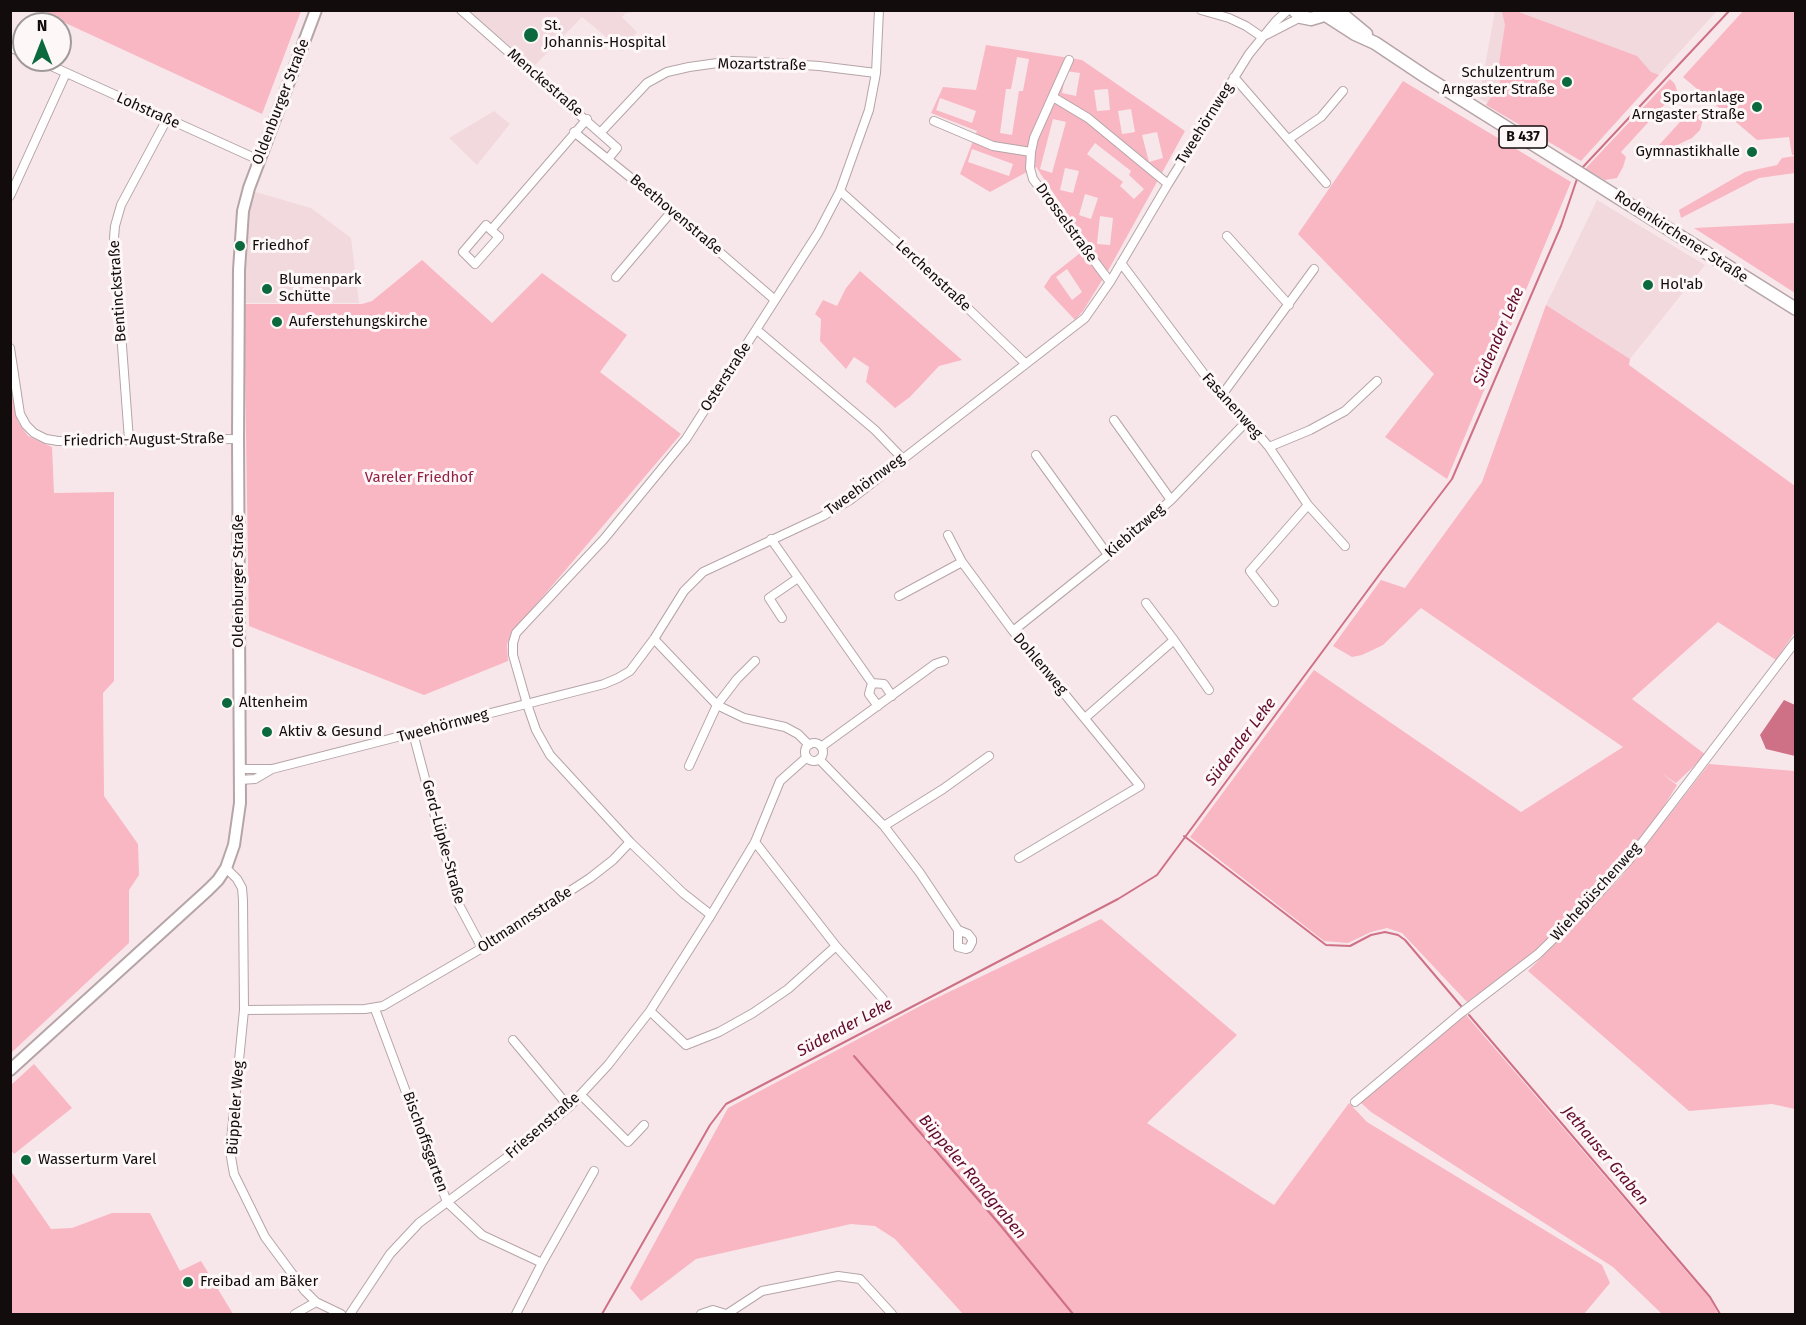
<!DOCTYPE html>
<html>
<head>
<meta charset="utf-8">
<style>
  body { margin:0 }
  #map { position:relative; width:1806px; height:1325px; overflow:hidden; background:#f8e7ea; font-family:"Fira Sans",sans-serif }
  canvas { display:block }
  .frame { position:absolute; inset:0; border:12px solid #120c0d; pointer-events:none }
  .north { position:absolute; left:12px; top:12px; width:60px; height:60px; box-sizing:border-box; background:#fef7f8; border:2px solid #a0999a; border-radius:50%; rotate:0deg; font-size:16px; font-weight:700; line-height:24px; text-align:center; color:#120c0d }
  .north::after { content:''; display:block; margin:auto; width:21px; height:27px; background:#0b693d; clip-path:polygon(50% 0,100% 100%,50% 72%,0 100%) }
</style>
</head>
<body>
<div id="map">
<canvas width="1806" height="1325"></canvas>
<div class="frame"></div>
<div class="north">N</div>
</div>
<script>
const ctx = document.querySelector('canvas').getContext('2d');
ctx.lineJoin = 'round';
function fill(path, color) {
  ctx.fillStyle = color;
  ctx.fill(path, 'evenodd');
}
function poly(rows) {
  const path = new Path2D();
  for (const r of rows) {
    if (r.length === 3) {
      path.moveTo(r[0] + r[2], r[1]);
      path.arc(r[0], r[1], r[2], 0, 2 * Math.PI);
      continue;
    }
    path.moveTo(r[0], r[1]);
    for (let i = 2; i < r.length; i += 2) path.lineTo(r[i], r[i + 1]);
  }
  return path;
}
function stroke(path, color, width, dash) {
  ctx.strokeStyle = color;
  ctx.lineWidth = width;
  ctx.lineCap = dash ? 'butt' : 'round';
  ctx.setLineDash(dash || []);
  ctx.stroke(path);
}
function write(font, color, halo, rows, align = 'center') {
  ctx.font = font + ' "Fira Sans",sans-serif';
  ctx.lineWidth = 6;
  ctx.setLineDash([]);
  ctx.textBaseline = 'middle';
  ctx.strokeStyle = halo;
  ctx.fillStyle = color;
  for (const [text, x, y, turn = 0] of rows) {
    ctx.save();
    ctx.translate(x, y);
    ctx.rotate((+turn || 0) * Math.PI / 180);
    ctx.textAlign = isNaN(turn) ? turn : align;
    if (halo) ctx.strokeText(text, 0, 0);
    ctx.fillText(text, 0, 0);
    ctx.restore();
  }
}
const built = poly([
  [468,11,639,11,626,13,622,17,637,32,623,51,582,17,534,66],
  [1495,11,1717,11,1582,159,1479,98],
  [494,111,510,124,477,165,449,138],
  [252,191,311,208,351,238,359,303,242,303,247,217],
  [1597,200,1705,265,1630,359,1546,305]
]);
const green = poly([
  [1744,10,1795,11,1795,155,1792,155,1789,137,1757,140,1683,77],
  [48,11,48,10,301,11,262,114,46,14],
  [1502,11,1516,11,1637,56,1651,72,1659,75,1581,161,1486,105,1500,83,1499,64,1505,25],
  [986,45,1082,60,1185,131,1109,269,1083,311,1075,320,1044,287,1051,276,1089,246,1036,167,990,192,960,174,977,131,931,113,943,87,976,90],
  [1017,57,1029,59,1023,91,1019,91,1012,135,1000,133,1006,89,1011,89],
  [1066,71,1080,73,1076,96,1062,93],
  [1108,89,1110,110,1097,111,1094,90],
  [940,98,976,111,972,123,936,110],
  [1131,109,1135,132,1122,134,1118,111],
  [1053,119,1066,122,1052,173,1040,169],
  [1157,132,1163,158,1149,162,1142,135],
  [1095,143,1131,171,1129,175,1144,189,1134,199,1120,186,1123,182,1087,154],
  [972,149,1013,164,1009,176,968,162],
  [1065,168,1079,171,1073,193,1060,190],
  [1085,194,1098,198,1091,219,1079,215],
  [1100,216,1113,218,1110,245,1097,244],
  [1067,269,1082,292,1072,300,1056,277],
  [1670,79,1675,84,1677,91,1621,152,1626,157,1623,167,1617,178,1605,180,1585,169],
  [1403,81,1571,182,1447,479,1385,437,1434,374,1298,234],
  [1695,110,1703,114,1703,120,1700,130,1692,138,1654,156,1650,155,1690,111],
  [1795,156,1795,173,1759,178,1681,218,1679,210,1745,172,1777,165,1782,158],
  [1795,223,1795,293,1694,228],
  [422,260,492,323,542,273,627,335,600,372,681,434,512,633,507,644,508,661,424,695,249,626,244,304,362,304,372,301],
  [860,271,962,360,939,366,910,397,895,408,866,382,869,367,854,357,846,369,820,341,821,319,815,314,823,300,837,306,846,288],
  [1546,305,1630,359,1629,365,1795,486,1795,632,1776,660,1718,622,1632,699,1706,755,1676,783,1661,773,1677,785,1656,819,1595,893,1535,953,1467,1002,1402,933,1387,928,1371,932,1348,943,1324,941,1190,837,1314,670,1521,812,1623,747,1421,608,1383,645,1362,655,1352,657,1333,646,1381,580,1405,588,1482,482],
  [10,376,18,422,28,436,52,447,54,493,114,492,114,681,103,693,104,796,138,844,139,875,129,890,129,943,11,1053],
  [1709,764,1795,771,1795,1109,1772,1104,1689,1111,1528,971,1621,877],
  [1101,919,1237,1035,1147,1123,1274,1205,1349,1103,1367,1122,1602,1265,1610,1283,1584,1314,963,1314,895,1239,875,1226,851,1224,696,1259,641,1301,630,1288,728,1108,926,1003],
  [1466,1015,1711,1300,1718,1314,1662,1314,1613,1267,1371,1112,1359,1101],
  [34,1064,72,1108,14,1154,10,1149,11,1085],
  [11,1171,51,1229,72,1228,112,1213,150,1213,180,1271,201,1261,233,1314,11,1314]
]);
const water = poly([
  [1784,700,1795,705,1795,756,1766,749,1760,735]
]);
const stream = poly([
  [1582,168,1730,10],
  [1184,836,1326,945,1350,946,1371,935,1385,932,1398,935,1405,940,1461,1006],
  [1469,1015,1710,1297,1720,1314],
  [854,1056,1001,1226,1073,1314],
  [602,1314,710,1125,726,1104,1118,899,1157,875,1382,571,1452,479,1561,226,1578,176]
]);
const street = poly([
  [461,10,617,148,608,159],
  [1201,10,1229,18,1246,26,1262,37],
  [1266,35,1301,17],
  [10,47,24,54],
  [38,60,259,160],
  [1069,60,1034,138,1031,152,1030,168,1033,179,1110,282],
  [1234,77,1326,183],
  [1053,97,1088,118,1168,184],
  [934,121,993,146,1031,152],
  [574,132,672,211,775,300],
  [601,132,647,83,667,72,689,67,732,61,761,62,819,66,876,73],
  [1289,139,1321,117,1343,91],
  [840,191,929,271,1025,363],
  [10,196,66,73],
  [491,230,499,237,475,264,463,252,486,225,491,230,587,119],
  [1227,236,1289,305],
  [1121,263,1213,386,1247,421,1269,447,1308,505,1345,546],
  [616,277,672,211],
  [757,330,875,430,903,459],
  [10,348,20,414,26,425,34,433,46,439,58,441,238,439],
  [1222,395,1314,269],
  [1114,420,1171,500],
  [129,440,114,238,115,226,121,205,167,119],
  [1269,447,1310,430,1345,411,1377,381],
  [1036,455,1108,555],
  [948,535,962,562,1013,631,1140,786,1019,858],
  [771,539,872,683],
  [899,596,962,562],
  [1274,602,1250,571,1308,505],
  [782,618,769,598,798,578],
  [1013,631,1108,555,1171,500,1247,421],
  [654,639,717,705,744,718,785,727,798,734,809,745],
  [1174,640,1209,690],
  [872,683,869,694,878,706],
  [872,683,884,684,892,696],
  [1085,718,1174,640,1146,603],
  [413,733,458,903,482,948],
  [814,752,9],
  [821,747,935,664,944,661],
  [819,759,884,826,920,873,958,930,958,947,966,949,969,948,972,942,972,939,968,934,958,930],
  [689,766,717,705,737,679,755,661],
  [240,769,270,769],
  [240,780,255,779,272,769,604,684,618,678,630,671,654,639,684,591,703,572,823,516,850,500,1085,318,1110,282,1168,184,1249,54,1276,21,1288,10],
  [884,826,943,789,989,756],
  [755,842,836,946,883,999],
  [226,868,237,879,242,888,243,900,244,1010,230,1151,234,1174,265,1237,305,1291,316,1302,341,1314],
  [711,915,683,893,630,842,550,755,536,730,527,704,513,655,513,643,516,633,604,539,686,439,818,233,840,191,869,110,876,73,879,10],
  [375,1009,447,1202,482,1235,542,1263],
  [244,1010,365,1009,383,1006,482,948,590,878,613,860,630,842],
  [650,1011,686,1045,719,1032,753,1013,788,989,836,946],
  [513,1040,569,1107],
  [581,1095,628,1142,644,1125],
  [1355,1102,1461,1013,1538,954,1589,904,1628,861,1796,641],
  [295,1314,316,1302],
  [350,1314,390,1254,419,1223,518,1149,569,1107,608,1065,650,1011,711,915,755,842,780,781,807,757],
  [516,1314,542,1263,594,1171],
  [701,1314,713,1310,726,1314],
  [727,1314,762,1291,838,1276,860,1279,892,1314]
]);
const secondary = poly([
  [10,1070,208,890,218,880,226,868,234,845,240,803,238,439,239,270,243,211,249,188,316,10]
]);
const primary = poly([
  [1294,10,1301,17,1311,19,1321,16,1326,10],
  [1337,10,1366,34],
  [1324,14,1355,34,1375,43,1426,77,1796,309]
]);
const markers = [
  [531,35,8,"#0b693d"],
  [1567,82,6,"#0b693d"],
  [1757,107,6,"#0b693d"],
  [1752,152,6,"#0b693d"],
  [240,246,6,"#0b693d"],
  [1648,285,6,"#0b693d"],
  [267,289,6,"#0b693d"],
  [277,322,6,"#0b693d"],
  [227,703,6,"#0b693d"],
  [267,732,6,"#0b693d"],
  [26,1160,6,"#0b693d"],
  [188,1282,6,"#0b693d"]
];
const shields = [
  [1523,137,48]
];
const shieldNames = [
  ["B 437",1523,137]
];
const poiNames = [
  ["St.",544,26],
  ["Johannis-Hospital",544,43],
  ["Schulzentrum",1555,73,"right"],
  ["Arngaster Straße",1555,90,"right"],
  ["Sportanlage",1745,98,"right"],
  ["Arngaster Straße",1745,115,"right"],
  ["Gymnastikhalle",1740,152,"right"],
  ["Friedhof",252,246],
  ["Blumenpark",279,280],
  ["Schütte",279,297],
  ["Hol'ab",1660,285],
  ["Auferstehungskirche",289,322],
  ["Altenheim",239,703],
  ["Aktiv & Gesund",279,732],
  ["Wasserturm Varel",38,1160],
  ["Freibad am Bäker",200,1282]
];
const streetNames = [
  ["Mozartstraße",762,65,1],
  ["Menckestraße",545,83,41],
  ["Oldenburger Straße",281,102,-69],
  ["Lohstraße",148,111,24],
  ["Tweehörnweg",1205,124,-58],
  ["Beethovenstraße",676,215,40],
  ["Drosselstraße",1066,223,54],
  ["Rodenkirchener Straße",1681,237,33],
  ["Lerchenstraße",933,276,43],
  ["Bentinckstraße",118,291,-94],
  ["Osterstraße",726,377,-57],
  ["Fasanenweg",1232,406,48],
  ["Friedrich-August-Straße",144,440,-1],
  ["Tweehörnweg",865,485,-36],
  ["Kiebitzweg",1135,531,-41],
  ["Oldenburger Straße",239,581,-90],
  ["Dohlenweg",1040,664,50],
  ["Tweehörnweg",443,726,-15],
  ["Gerd-Lüpke-Straße",443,842,75],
  ["Wiehebüschenweg",1596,892,-48],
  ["Oltmannsstraße",525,920,-33],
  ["Büppeler Weg",236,1108,-86],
  ["Friesenstraße",543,1126,-41],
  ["Bischoffsgarten",425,1142,70]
];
const parkNames = [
  ["Vareler Friedhof",419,478]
];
const waterNames = [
  ["Südender Leke",1499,337,-67],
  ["Südender Leke",1241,742,-53],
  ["Südender Leke",845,1028,-28],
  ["Jethauser Graben",1605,1156,50],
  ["Büppeler Randgraben",972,1177,50]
];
fill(built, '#f2d9dd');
fill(green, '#f9b6c3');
fill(water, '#ce7086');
stroke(stream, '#ce7086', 2);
stroke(street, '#b5a5a7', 10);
stroke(secondary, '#b5a5a7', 14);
stroke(primary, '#b5a5a7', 15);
stroke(street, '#fff', 8);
stroke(secondary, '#fff', 10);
stroke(primary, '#fff', 12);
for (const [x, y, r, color] of markers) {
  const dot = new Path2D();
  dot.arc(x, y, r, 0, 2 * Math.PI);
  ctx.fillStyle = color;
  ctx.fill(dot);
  stroke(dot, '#fef7f8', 2);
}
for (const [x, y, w] of shields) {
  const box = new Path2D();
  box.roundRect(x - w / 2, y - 11, w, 22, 4.5);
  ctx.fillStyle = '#fef7f8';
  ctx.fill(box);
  stroke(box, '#120c0d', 1.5);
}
write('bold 14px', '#120c0d', null, shieldNames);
write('15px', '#120c0d', '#fef7f8', poiNames, 'left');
write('15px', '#120c0d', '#fef7f8', streetNames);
write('15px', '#922047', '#fef7f8', parkNames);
write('italic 16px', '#620a2b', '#fef7f8', waterNames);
</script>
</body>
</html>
